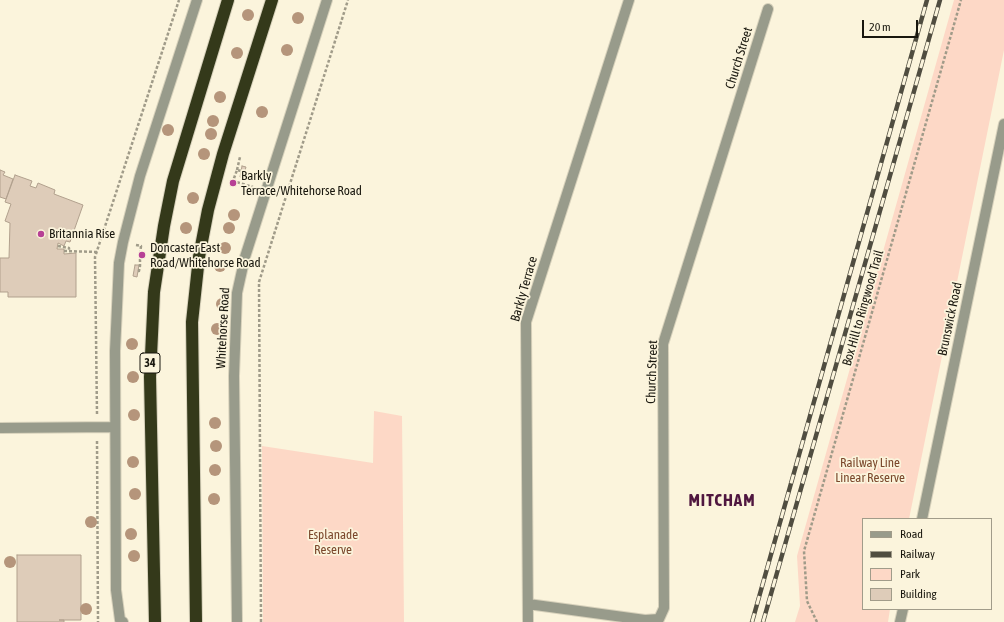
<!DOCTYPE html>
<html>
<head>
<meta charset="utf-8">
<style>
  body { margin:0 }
  #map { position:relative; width:1004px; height:622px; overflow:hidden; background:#fbf4dc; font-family:"Asap Condensed",sans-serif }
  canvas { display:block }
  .legend { position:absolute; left:862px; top:518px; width:130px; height:92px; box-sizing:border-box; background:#fbf4dc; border:1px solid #a19c8a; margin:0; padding:5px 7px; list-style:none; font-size:12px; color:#19170e }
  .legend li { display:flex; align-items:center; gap:8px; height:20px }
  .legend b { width:20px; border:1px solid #a19c8a }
  .scale { position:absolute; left:862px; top:20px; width:56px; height:18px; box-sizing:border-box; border:2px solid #19170e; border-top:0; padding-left:5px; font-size:12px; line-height:14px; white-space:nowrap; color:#19170e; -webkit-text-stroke:3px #fbf4dc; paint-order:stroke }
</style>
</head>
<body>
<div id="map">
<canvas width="1004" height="622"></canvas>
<ul class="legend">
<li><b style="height:5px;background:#989b8b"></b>Road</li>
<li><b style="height:5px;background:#504d40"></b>Railway</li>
<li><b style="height:11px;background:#fdd8c6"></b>Park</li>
<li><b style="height:11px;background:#deccb9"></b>Building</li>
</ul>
<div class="scale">20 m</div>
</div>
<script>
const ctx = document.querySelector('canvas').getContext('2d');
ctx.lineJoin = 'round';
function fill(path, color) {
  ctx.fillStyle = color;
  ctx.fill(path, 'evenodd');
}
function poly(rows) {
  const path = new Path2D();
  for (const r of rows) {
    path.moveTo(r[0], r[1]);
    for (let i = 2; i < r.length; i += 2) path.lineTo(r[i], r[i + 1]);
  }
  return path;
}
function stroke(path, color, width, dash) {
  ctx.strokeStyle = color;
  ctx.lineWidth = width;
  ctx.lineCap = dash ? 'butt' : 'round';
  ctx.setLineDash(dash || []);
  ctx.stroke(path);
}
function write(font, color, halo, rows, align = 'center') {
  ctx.font = font + ' "Asap Condensed",sans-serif';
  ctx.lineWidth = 3.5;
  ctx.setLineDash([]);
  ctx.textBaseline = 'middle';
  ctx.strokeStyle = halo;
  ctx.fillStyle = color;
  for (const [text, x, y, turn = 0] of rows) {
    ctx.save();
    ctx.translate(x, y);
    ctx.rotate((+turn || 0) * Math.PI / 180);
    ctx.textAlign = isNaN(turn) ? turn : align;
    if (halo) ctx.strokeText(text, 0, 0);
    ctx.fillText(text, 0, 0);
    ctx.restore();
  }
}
const green = poly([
  [954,0,1004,0,1004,50,909,519,863,519,863,609,890,609,888,622,795,622,800,606,797,556],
  [374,411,402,416,404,622,263,622,262,446,373,463]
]);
const building = poly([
  [242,166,246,167,243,178,240,177,242,166],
  [0,170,5,172,3,175,13,179,6,199,0,197,0,170],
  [15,175,32,181,30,186,36,188,38,183,55,190,54,194,83,205,70,242,66,241,64,246,58,243,57,249,64,249,64,254,76,253,76,297,8,297,8,292,0,292,0,258,9,258,10,223,5,221,11,204,5,202,15,175],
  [135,265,139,265,137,277,133,276,135,265],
  [17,555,81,555,81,620,59,620,64,620,64,622,17,622,17,555]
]);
const path = poly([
  [237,170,240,157],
  [241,171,237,170,233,181,253,187],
  [136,245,141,246,140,255,142,255],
  [58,246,69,248,69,251],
  [64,251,97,252],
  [138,271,139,271,140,266,140,255],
  [97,414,95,257,179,0],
  [97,441,98,622],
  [261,622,259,282,348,0],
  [817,622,807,601,804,551,961,0]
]);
const minor = poly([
  [0,428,115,427],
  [922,519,1004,124],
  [528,604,645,620,659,619,664,608,663,344,768,9],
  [123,622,120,620,116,590,115,351,119,263,123,242,140,176,197,0],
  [237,622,234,376,237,293,245,257,327,0],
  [528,622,526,322,629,0],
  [900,622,903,609]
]);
const highway = poly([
  [155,622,150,377,154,292,164,226,173,181,228,0],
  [196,622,192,322,199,257,208,210,223,154,272,0]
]);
const rail = poly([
  [752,622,927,0],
  [763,622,940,0]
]);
const trees = [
  [248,15],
  [298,18],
  [287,50],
  [237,53],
  [220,97],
  [262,112],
  [213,121],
  [168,130],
  [211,134],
  [204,154],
  [193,198],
  [234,215],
  [186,228],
  [229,228],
  [225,248],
  [220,266],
  [222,304],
  [217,329],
  [132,344],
  [133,377],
  [134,415],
  [215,423],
  [216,446],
  [133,462],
  [215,470],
  [135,494],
  [214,499],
  [91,522],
  [131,534],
  [134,556],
  [10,562],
  [86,609]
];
const markers = [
  [233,183,4,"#b74095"],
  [41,234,4,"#b74095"],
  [142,255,4,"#b74095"]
];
const shields = [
  [150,363,20]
];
const shieldNames = [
  ["34",150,363]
];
const streetNames = [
  ["Church Street",739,58,-73],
  ["Barkly Terrace",524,289,-74],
  ["Box Hill to Ringwood Trail",863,308,-74],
  ["Brunswick Road",950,319,-78],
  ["Whitehorse Road",223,328,-87],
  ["Church Street",652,372,-88]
];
const poiNames = [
  ["Barkly",241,176],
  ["Terrace/Whitehorse Road",241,191],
  ["Britannia Rise",49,234],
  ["Doncaster East",150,248],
  ["Road/Whitehorse Road",150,263]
];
const parkNames = [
  ["Railway Line",870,463],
  ["Linear Reserve",870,478],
  ["Esplanade",333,535],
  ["Reserve",333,550]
];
const districtNames = [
  ["MITCHAM",722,501]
];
fill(green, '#fdd8c6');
fill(building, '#deccb9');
stroke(building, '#b1a08d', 1);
stroke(minor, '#d7d1bb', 12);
stroke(highway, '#d7d1bb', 14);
stroke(path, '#a09b89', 2.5, [3, 2]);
stroke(minor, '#989b8b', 10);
stroke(highway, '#34391a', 12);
stroke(rail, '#504d40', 4.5);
stroke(rail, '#fbf4dc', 3, [9]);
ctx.fillStyle = '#b5957b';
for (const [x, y] of trees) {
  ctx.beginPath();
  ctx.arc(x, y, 6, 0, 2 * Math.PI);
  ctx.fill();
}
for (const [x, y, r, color] of markers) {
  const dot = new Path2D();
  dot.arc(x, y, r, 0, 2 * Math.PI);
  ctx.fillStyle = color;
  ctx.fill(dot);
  stroke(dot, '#fbf4dc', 1.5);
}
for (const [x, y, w] of shields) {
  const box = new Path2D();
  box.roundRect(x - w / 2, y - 10, w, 20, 3);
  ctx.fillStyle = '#fbf4dc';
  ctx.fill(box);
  stroke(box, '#19170e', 1);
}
write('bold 12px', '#19170e', null, shieldNames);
write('13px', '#19170e', '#fbf4dc', streetNames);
write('13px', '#19170e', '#fbf4dc', poiNames, 'left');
write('13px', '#7b482c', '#fbf4dc', parkNames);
ctx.letterSpacing = '1px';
write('bold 17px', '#4f163f', '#fbf4dc', districtNames);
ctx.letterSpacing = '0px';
</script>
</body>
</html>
